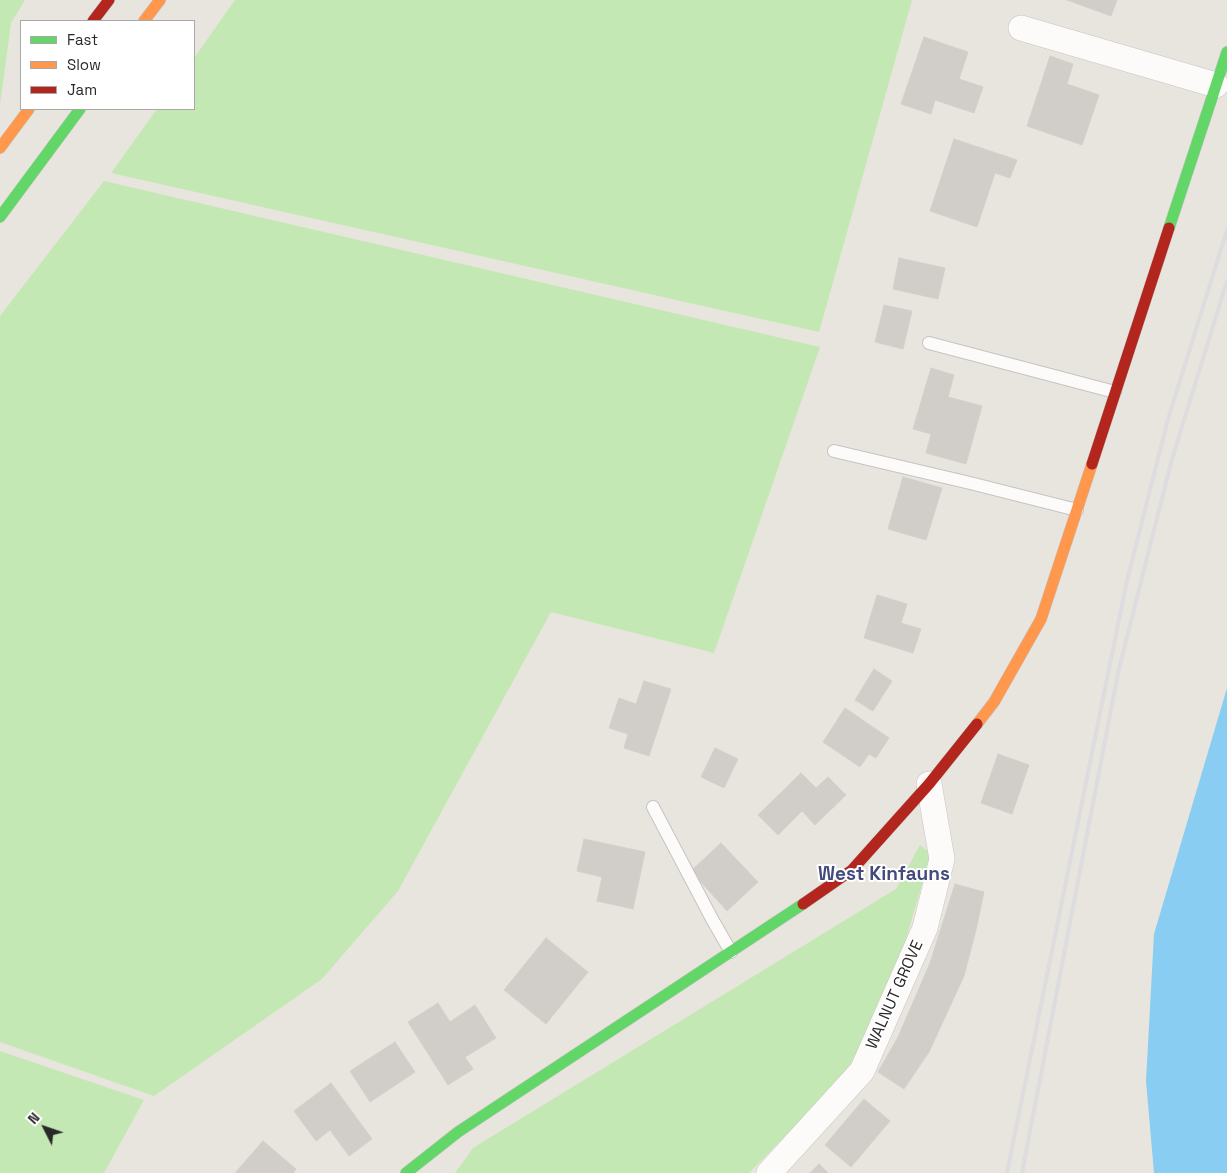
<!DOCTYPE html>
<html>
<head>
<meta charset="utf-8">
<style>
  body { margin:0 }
  #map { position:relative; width:1227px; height:1173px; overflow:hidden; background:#e8e5de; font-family:"Space Grotesk",sans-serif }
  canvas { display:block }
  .legend { position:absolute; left:20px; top:20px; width:175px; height:90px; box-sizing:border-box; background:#fff; border:1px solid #a9a9a9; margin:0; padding:6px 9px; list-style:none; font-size:15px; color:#292929 }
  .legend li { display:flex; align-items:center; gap:10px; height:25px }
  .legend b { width:25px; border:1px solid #a9a9a9 }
  .north { position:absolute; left:20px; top:1103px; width:50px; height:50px; -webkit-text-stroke:4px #fff; paint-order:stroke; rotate:311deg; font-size:14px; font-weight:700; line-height:20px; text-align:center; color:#292929 }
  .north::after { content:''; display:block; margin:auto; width:18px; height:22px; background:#292929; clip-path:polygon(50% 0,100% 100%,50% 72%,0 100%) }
</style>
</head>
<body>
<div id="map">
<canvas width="1227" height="1173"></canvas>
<ul class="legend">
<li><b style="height:6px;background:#63d668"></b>Fast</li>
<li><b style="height:6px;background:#ff974d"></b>Slow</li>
<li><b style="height:6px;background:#b3261e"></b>Jam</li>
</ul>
<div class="north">N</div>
</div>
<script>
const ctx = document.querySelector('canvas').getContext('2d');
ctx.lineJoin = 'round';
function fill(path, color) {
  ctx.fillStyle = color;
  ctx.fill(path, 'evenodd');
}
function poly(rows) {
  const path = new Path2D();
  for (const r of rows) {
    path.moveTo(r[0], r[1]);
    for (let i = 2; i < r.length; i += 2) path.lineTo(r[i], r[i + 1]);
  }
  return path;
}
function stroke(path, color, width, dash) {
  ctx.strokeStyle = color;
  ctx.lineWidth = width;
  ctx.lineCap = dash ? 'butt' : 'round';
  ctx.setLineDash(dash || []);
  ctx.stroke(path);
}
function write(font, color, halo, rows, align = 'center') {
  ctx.font = font + ' "Space Grotesk",sans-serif';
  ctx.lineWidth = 4;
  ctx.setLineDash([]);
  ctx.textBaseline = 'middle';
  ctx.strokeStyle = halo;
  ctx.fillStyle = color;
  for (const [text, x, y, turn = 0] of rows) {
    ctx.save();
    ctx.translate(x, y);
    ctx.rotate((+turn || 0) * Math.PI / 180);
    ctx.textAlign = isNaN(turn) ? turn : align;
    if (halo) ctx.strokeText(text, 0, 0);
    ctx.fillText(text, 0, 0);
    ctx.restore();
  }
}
const green = poly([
  [0,0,25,0,11,23,0,105],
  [235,0,912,0,819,332,111,173,157,109,194,109,194,58],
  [104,181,820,347,714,653,551,612,398,891,322,979,154,1096,0,1042,0,316],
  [920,845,931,854,888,1000,842,1078,749,1173,455,1173,473,1148,896,889],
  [0,1051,144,1100,104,1173,0,1173]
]);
const water = poly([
  [1227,688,1227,1173,1154,1173,1146,1081,1154,934]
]);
const building = poly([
  [1067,0,1117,0,1111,16,1067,0],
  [924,37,968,52,959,79,983,87,974,113,935,100,931,114,901,104,924,37],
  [1050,56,1073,64,1067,84,1099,95,1082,145,1027,126,1050,56],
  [954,139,1017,160,1010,178,995,173,977,227,930,211,954,139],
  [899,258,945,268,938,299,893,289,899,258],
  [884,305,912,311,903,349,875,342,884,305],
  [931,368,954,375,948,397,982,406,966,464,926,453,931,434,913,429,931,368],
  [903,477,942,488,926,540,888,529,903,477],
  [877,595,907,604,901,623,921,629,913,653,864,638,877,595],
  [874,669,892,681,873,711,855,700,874,669],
  [644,681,671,689,649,756,624,748,628,734,609,728,619,698,636,704,644,681],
  [845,708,889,738,876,758,869,754,860,767,823,742,845,708],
  [715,748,738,759,724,788,701,777,715,748],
  [998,754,1029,765,1012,814,981,803,998,754],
  [801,773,816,788,828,777,846,795,815,825,802,811,778,835,758,815,801,773],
  [584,839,645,852,633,909,597,901,602,877,577,871,584,839],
  [721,843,758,882,727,911,691,871,721,843],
  [955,884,984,892,976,930,964,976,929,1052,904,1089,878,1072,898,1037,930,963,955,884],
  [546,938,588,972,546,1024,504,990,546,938],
  [438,1003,450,1022,475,1005,496,1038,465,1057,473,1069,448,1085,408,1022,438,1003],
  [395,1042,415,1072,370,1102,350,1071,395,1042],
  [331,1083,372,1139,349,1156,330,1130,316,1141,294,1111,331,1083],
  [864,1099,890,1121,851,1167,825,1145,864,1099],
  [263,1141,296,1169,293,1173,235,1173,263,1141],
  [819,1164,828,1173,810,1173,819,1164]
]);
const lane = poly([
  [929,343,1115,392],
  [834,451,970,483,1077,510],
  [653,807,712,919,731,952]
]);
const street = poly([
  [1021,28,1216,85],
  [769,1173,862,1071,925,928,942,859,929,784]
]);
const fast = poly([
  [0,217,80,109],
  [1169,228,1227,52],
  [406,1173,458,1132,803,904]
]);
const slow = poly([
  [144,21,160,0],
  [0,148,29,109],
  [977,724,994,702,1041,619,1092,464]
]);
const jam = poly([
  [93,21,109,0],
  [1092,464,1169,228],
  [803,904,852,870,929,784,977,724]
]);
const rail = poly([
  [1007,1173,1126,585,1168,419,1227,230],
  [1022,1173,1118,673,1172,459,1227,281]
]);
const streetNames = [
  ["WALNUT GROVE",895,995,-66]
];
const quarterNames = [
  ["West Kinfauns",884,875]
];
fill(green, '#c4e8b3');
fill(water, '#8acdf2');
fill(building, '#d1cec9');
stroke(building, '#d3d0ca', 1);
stroke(lane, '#c5c4c4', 14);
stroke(street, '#c5c4c4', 26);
stroke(fast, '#c5c4c4', 12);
stroke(slow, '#c5c4c4', 12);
stroke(jam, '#c5c4c4', 12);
stroke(lane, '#fcfbfa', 12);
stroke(street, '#fcfbfa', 25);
stroke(fast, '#63d668', 11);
stroke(slow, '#ff974d', 11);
stroke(jam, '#b3261e', 11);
stroke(rail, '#dddcde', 4);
write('16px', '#292929', '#fff', streetNames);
write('bold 19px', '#454a7e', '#fff', quarterNames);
</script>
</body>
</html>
